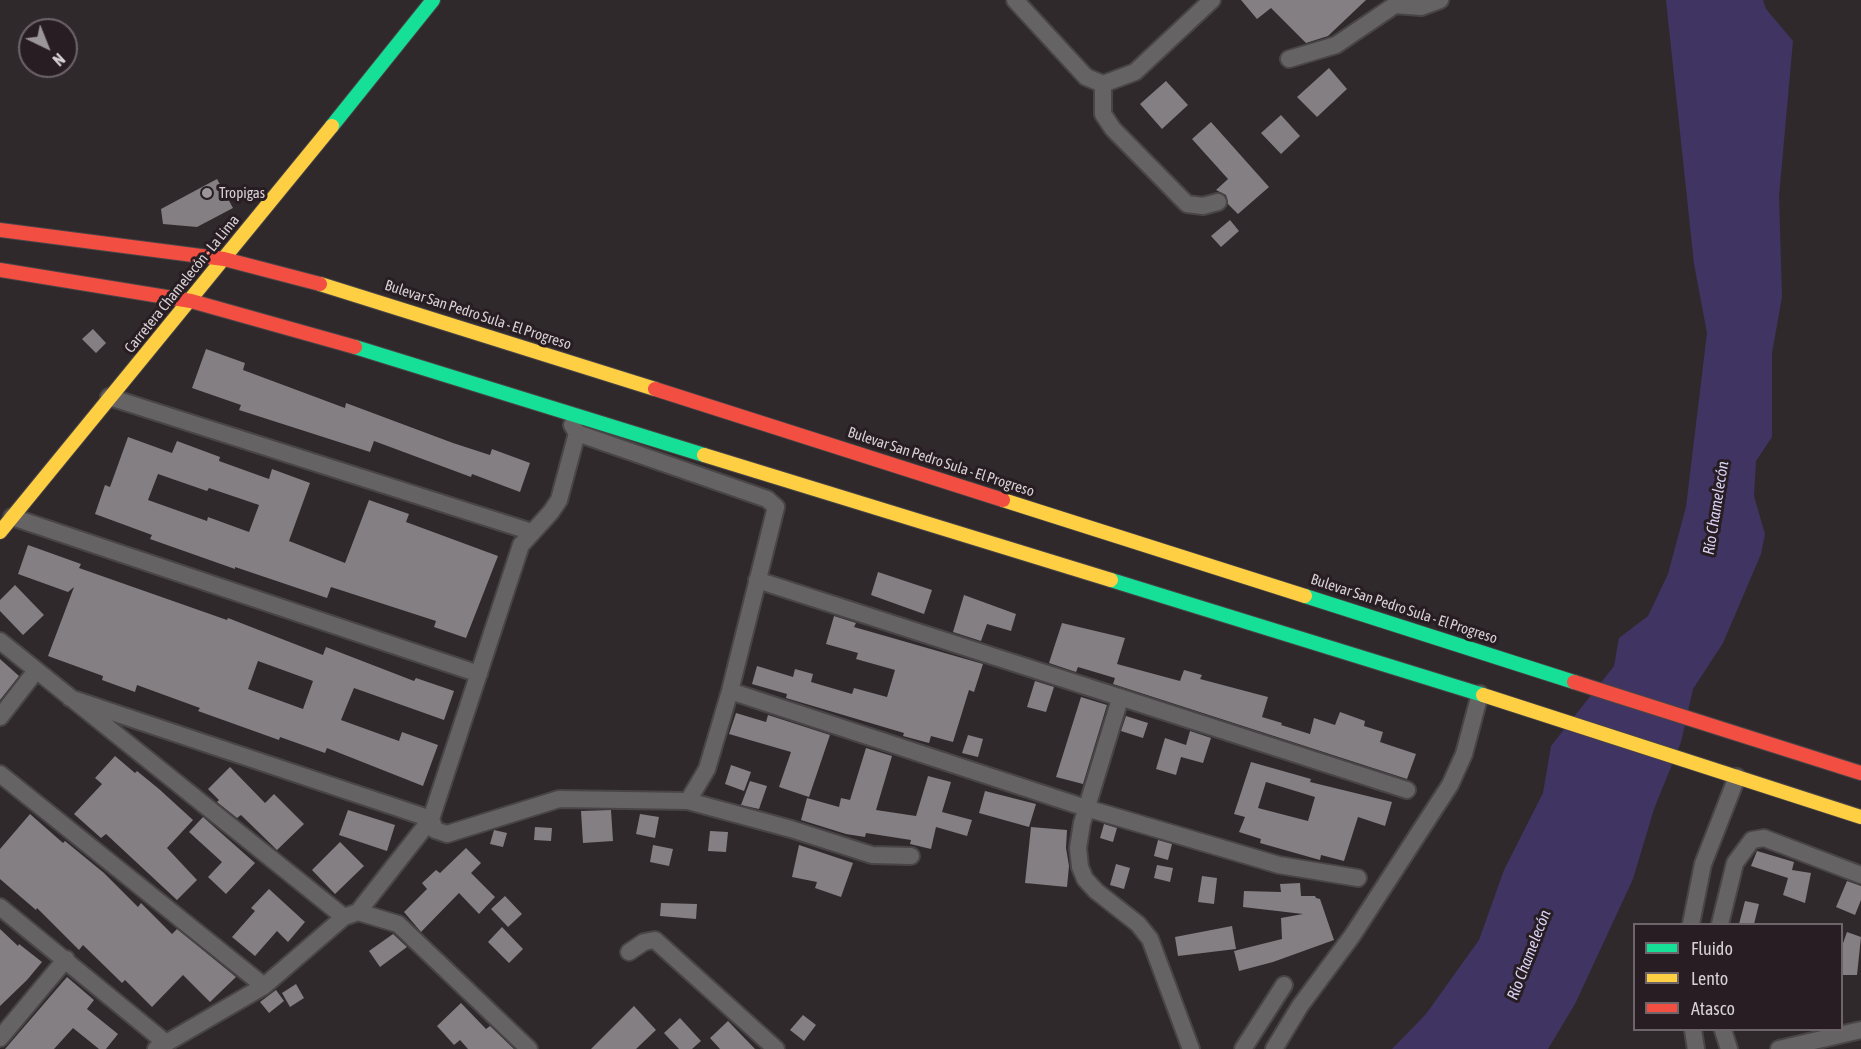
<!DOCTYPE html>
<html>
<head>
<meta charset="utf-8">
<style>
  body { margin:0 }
  #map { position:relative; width:1861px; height:1049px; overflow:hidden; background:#2f292c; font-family:"Asap Condensed",sans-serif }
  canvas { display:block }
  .legend { position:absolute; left:1633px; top:923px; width:210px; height:108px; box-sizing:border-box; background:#271d22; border:2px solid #6d6569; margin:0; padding:8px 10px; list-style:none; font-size:18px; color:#d7d0d3 }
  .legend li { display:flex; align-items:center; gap:12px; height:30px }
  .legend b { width:30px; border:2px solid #6d6569 }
  .north { position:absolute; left:18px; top:18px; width:60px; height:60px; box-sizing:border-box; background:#271d22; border:2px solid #6d6569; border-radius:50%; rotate:137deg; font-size:16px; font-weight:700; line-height:24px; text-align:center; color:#d7d0d3 }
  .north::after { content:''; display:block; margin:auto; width:21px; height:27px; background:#9c9699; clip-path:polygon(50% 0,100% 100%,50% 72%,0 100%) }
</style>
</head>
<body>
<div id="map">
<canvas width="1861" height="1049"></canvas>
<ul class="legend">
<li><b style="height:8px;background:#16e098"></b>Fluido</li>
<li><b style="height:8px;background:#ffcf43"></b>Lento</li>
<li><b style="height:8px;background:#f24e42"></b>Atasco</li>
</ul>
<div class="north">N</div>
</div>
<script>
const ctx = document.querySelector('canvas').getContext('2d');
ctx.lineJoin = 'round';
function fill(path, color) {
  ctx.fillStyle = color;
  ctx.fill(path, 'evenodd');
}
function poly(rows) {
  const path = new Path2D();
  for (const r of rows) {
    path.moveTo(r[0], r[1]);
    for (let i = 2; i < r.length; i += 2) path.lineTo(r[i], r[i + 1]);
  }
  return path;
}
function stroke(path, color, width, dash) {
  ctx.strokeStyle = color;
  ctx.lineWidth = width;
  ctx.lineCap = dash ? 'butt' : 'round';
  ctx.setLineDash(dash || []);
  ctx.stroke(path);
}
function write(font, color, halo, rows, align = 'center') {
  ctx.font = font + ' "Asap Condensed",sans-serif';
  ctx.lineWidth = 6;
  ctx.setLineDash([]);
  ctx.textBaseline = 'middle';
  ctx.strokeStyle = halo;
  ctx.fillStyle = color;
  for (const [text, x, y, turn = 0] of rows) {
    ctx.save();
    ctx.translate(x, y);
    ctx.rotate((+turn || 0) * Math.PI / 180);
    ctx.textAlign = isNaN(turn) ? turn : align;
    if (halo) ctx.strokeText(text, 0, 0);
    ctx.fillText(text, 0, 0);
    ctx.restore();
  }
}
const water = poly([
  [1666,0,1763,0,1766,9,1793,41,1779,196,1782,297,1772,353,1772,437,1756,461,1754,496,1765,534,1761,554,1723,643,1693,689,1681,742,1654,809,1633,879,1575,1004,1548,1049,1392,1049,1426,1014,1479,940,1504,870,1543,793,1551,746,1614,666,1619,638,1648,616,1668,574,1686,507,1707,333,1694,264]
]);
const building = poly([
  [1241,0,1366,0,1328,36,1306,43,1271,8,1257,19],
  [1329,68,1347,89,1317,117,1297,97],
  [1166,81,1188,105,1162,129,1140,104],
  [1281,115,1300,136,1281,154,1261,133],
  [1211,122,1269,187,1238,214,1228,204,1226,195,1216,190,1228,179,1192,139],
  [217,179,233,208,197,227,163,224,161,209],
  [1230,220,1239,231,1221,247,1211,236],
  [93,329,106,343,96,353,82,339],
  [206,349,245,363,243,370,345,408,346,403,453,443,490,455,492,449,530,463,520,492,472,474,471,477,374,441,370,452,239,410,241,405,192,388],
  [128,437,172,453,177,441,220,457,219,461,269,479,272,469,310,483,289,541,345,563,369,500,409,514,406,522,498,556,466,638,434,627,436,621,331,587,327,598,235,567,235,569,150,539,152,535,95,514,105,485,110,487],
  [158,474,207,491,209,488,259,505,249,532,208,517,207,521,148,500],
  [28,545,81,564,79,568,227,620,228,618,323,655,326,647,414,681,416,678,454,691,444,720,354,688,341,720,399,741,402,732,438,745,423,786,327,748,325,753,280,737,279,740,198,711,200,708,137,685,135,692,102,680,103,676,48,656,74,587,68,592,18,574],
  [258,661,313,681,303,709,248,689],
  [878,572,932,590,924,614,871,595],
  [15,585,44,615,23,635,0,611,0,600],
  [964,595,1016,614,1011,631,987,624,981,641,953,632],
  [834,616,856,623,854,627,983,664,974,692,969,690,953,742,931,736,929,743,903,736,904,733,786,698,787,694,752,684,757,666,793,677,795,669,813,674,811,682,852,694,854,688,887,697,895,670,856,659,858,653,826,644],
  [1062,623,1125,638,1117,664,1180,681,1184,670,1202,675,1200,679,1268,697,1262,717,1282,723,1281,725,1310,734,1314,718,1335,725,1340,712,1365,721,1364,726,1383,732,1380,742,1416,754,1407,779,1113,684,1115,678,1078,667,1076,672,1049,663],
  [0,659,19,676,0,700],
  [1035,681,1054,687,1046,712,1027,707],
  [1081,697,1107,705,1083,784,1056,777],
  [736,713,766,722,768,715,830,735,809,797,779,787,791,752,729,734],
  [1126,716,1148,723,1143,738,1121,731],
  [1190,731,1211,738,1203,763,1181,757,1176,775,1156,769,1165,738,1186,745],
  [968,735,983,739,978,757,962,753],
  [866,748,892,756,876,810,916,816,928,776,951,782,942,812,972,820,967,836,936,827,931,849,910,844,911,840,866,833,865,837,846,834,801,820,807,798,839,807,841,798,850,800],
  [115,756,135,773,137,771,159,789,193,820,167,848,197,880,177,900,106,834,101,838,74,814,102,784,95,778],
  [1251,762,1311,779,1310,782,1392,802,1385,826,1358,817,1344,861,1321,855,1320,860,1260,843,1261,839,1239,832,1245,817,1234,814],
  [1266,782,1315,797,1308,821,1258,808],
  [731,765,751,772,744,791,725,784],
  [230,767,265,803,274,794,304,824,277,850,241,815,237,818,217,802,219,800,208,789],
  [750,781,767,786,759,809,741,805],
  [985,791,1036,804,1029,827,979,813],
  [348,810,395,825,387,851,339,835],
  [611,810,613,841,583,843,581,811],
  [30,814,63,843,65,841,104,873,138,907,141,903,172,934,177,929,236,977,210,1002,183,975,152,1007,125,980,122,983,83,945,79,950,37,908,36,910,0,879,0,849],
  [640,814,659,817,655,838,636,834],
  [203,817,255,863,226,894,208,877,222,862,189,832],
  [1104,824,1117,828,1113,842,1100,838],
  [535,827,552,828,551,841,534,840],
  [1031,827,1067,830,1066,848,1069,866,1067,887,1025,883],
  [494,830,507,833,503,847,490,844],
  [710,831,728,832,726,852,708,851],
  [1158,840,1172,844,1168,860,1154,856],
  [340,842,364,866,335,894,312,870],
  [653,845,673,849,669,866,650,862],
  [799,845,853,863,841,897,815,888,817,882,792,877],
  [466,848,481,863,471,873,495,897,479,914,459,893,421,932,404,912,427,889,422,883,436,870,440,873],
  [1757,851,1794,862,1792,870,1811,873,1805,903,1783,895,1788,878,1751,866],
  [1116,864,1130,868,1124,889,1110,885],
  [1157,865,1173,868,1170,882,1154,878],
  [1202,876,1217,878,1214,904,1198,902],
  [1847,881,1861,886,1861,900,1855,915,1836,907],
  [1300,883,1301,896,1315,896,1316,898,1320,899,1334,940,1273,962,1239,971,1234,951,1282,939,1281,918,1303,914,1243,907,1244,891,1281,892,1280,884],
  [269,889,305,922,288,942,277,931,255,956,232,937,255,911,251,908],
  [505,896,522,914,508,927,491,909],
  [1745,901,1759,904,1754,924,1739,924],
  [661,903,697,904,696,919,660,916],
  [1232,926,1236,949,1178,956,1175,937],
  [502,927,523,949,509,963,488,942],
  [0,929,18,946,19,944,42,962,27,980,0,1006],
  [1847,932,1861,937,1857,975,1842,975,1842,946],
  [393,934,407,947,380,967,369,951],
  [67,977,94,1000,87,1009,118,1034,106,1049,99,1049,73,1028,54,1049,5,1049],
  [296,984,304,998,290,1007,282,993],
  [276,990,284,1001,269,1013,260,1002],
  [461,1003,486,1029,490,1026,514,1049,468,1049,460,1040,454,1045,437,1026],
  [634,1006,656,1030,636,1049,591,1049],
  [803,1015,816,1025,804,1041,790,1030],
  [680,1018,701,1041,692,1049,679,1049,664,1033],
  [728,1021,755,1049,720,1049,710,1038]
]);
const street = poly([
  [1015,0,1086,77,1103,84,1135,72,1212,0],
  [1289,59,1336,45,1395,5,1421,7,1440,0],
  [1103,84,1103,114,1113,129,1187,204,1203,206,1218,202],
  [109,397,532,532],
  [572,425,577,433,767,499,776,507,730,691,707,769,688,801],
  [12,517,479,674],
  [757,580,1407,790],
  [0,641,344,917],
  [730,691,1086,808,1279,865,1358,878],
  [70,698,431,819,435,830,447,834,559,799,688,801,791,829,872,855,911,856],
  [1120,699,1082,823,1078,848,1080,867,1085,879,1096,891,1138,924,1150,939,1191,1049],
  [0,717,35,672],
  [0,774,264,986],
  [0,907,166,1043],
  [358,912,398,924,529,1049],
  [1691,924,1703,864,1737,777],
  [1720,924,1735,863,1752,840,1764,838,1861,875],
  [629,952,644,942,655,940,776,1049],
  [1693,1030,1696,1049],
  [1723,1030,1729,1049],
  [0,1038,66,959],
  [156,1049,264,986,344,917,358,912,431,819,521,545,551,512,559,500,577,433],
  [1243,1049,1284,985],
  [1274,1049,1300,1006,1352,936,1450,785,1464,754,1480,694],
  [1779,1049,1861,1030]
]);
const fast = poly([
  [332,126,433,0],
  [355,347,704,455],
  [1111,580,1483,695],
  [1305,596,1574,682]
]);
const slow = poly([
  [320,284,655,389],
  [704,455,1111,580],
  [1003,500,1305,596],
  [0,532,332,126],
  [1483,695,1861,817]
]);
const jam = poly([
  [0,230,224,259,320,284],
  [0,270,191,301,355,347],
  [655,389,1003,500],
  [1574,682,1861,773]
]);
const markers = [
  [207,193,6,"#9c9699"]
];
const poiNames = [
  ["Tropigas",219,193]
];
const streetNames = [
  ["Carretera Chamelecón - La Lima",182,284,-51],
  ["Bulevar San Pedro Sula - El Progreso",478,315,18],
  ["Bulevar San Pedro Sula - El Progreso",941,462,18],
  ["Bulevar San Pedro Sula - El Progreso",1404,609,18]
];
const waterNames = [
  ["Río Chamelecón",1716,508,-81],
  ["Río Chamelecón",1529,955,-69]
];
fill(water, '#403562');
fill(building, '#837f82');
stroke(street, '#494547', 20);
stroke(fast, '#494547', 16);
stroke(slow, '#494547', 16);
stroke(jam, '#494547', 16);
stroke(street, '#666364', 16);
stroke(fast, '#16e098', 14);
stroke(slow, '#ffcf43', 14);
stroke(jam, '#f24e42', 14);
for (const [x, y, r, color] of markers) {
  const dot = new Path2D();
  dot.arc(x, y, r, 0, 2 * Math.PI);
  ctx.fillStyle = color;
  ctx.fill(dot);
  stroke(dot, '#271d22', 2);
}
write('15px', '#d7d0d3', '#271d22', poiNames, 'left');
write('15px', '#d7d0d3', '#271d22', streetNames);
write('italic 16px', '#d8d3f4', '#271d22', waterNames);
</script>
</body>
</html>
